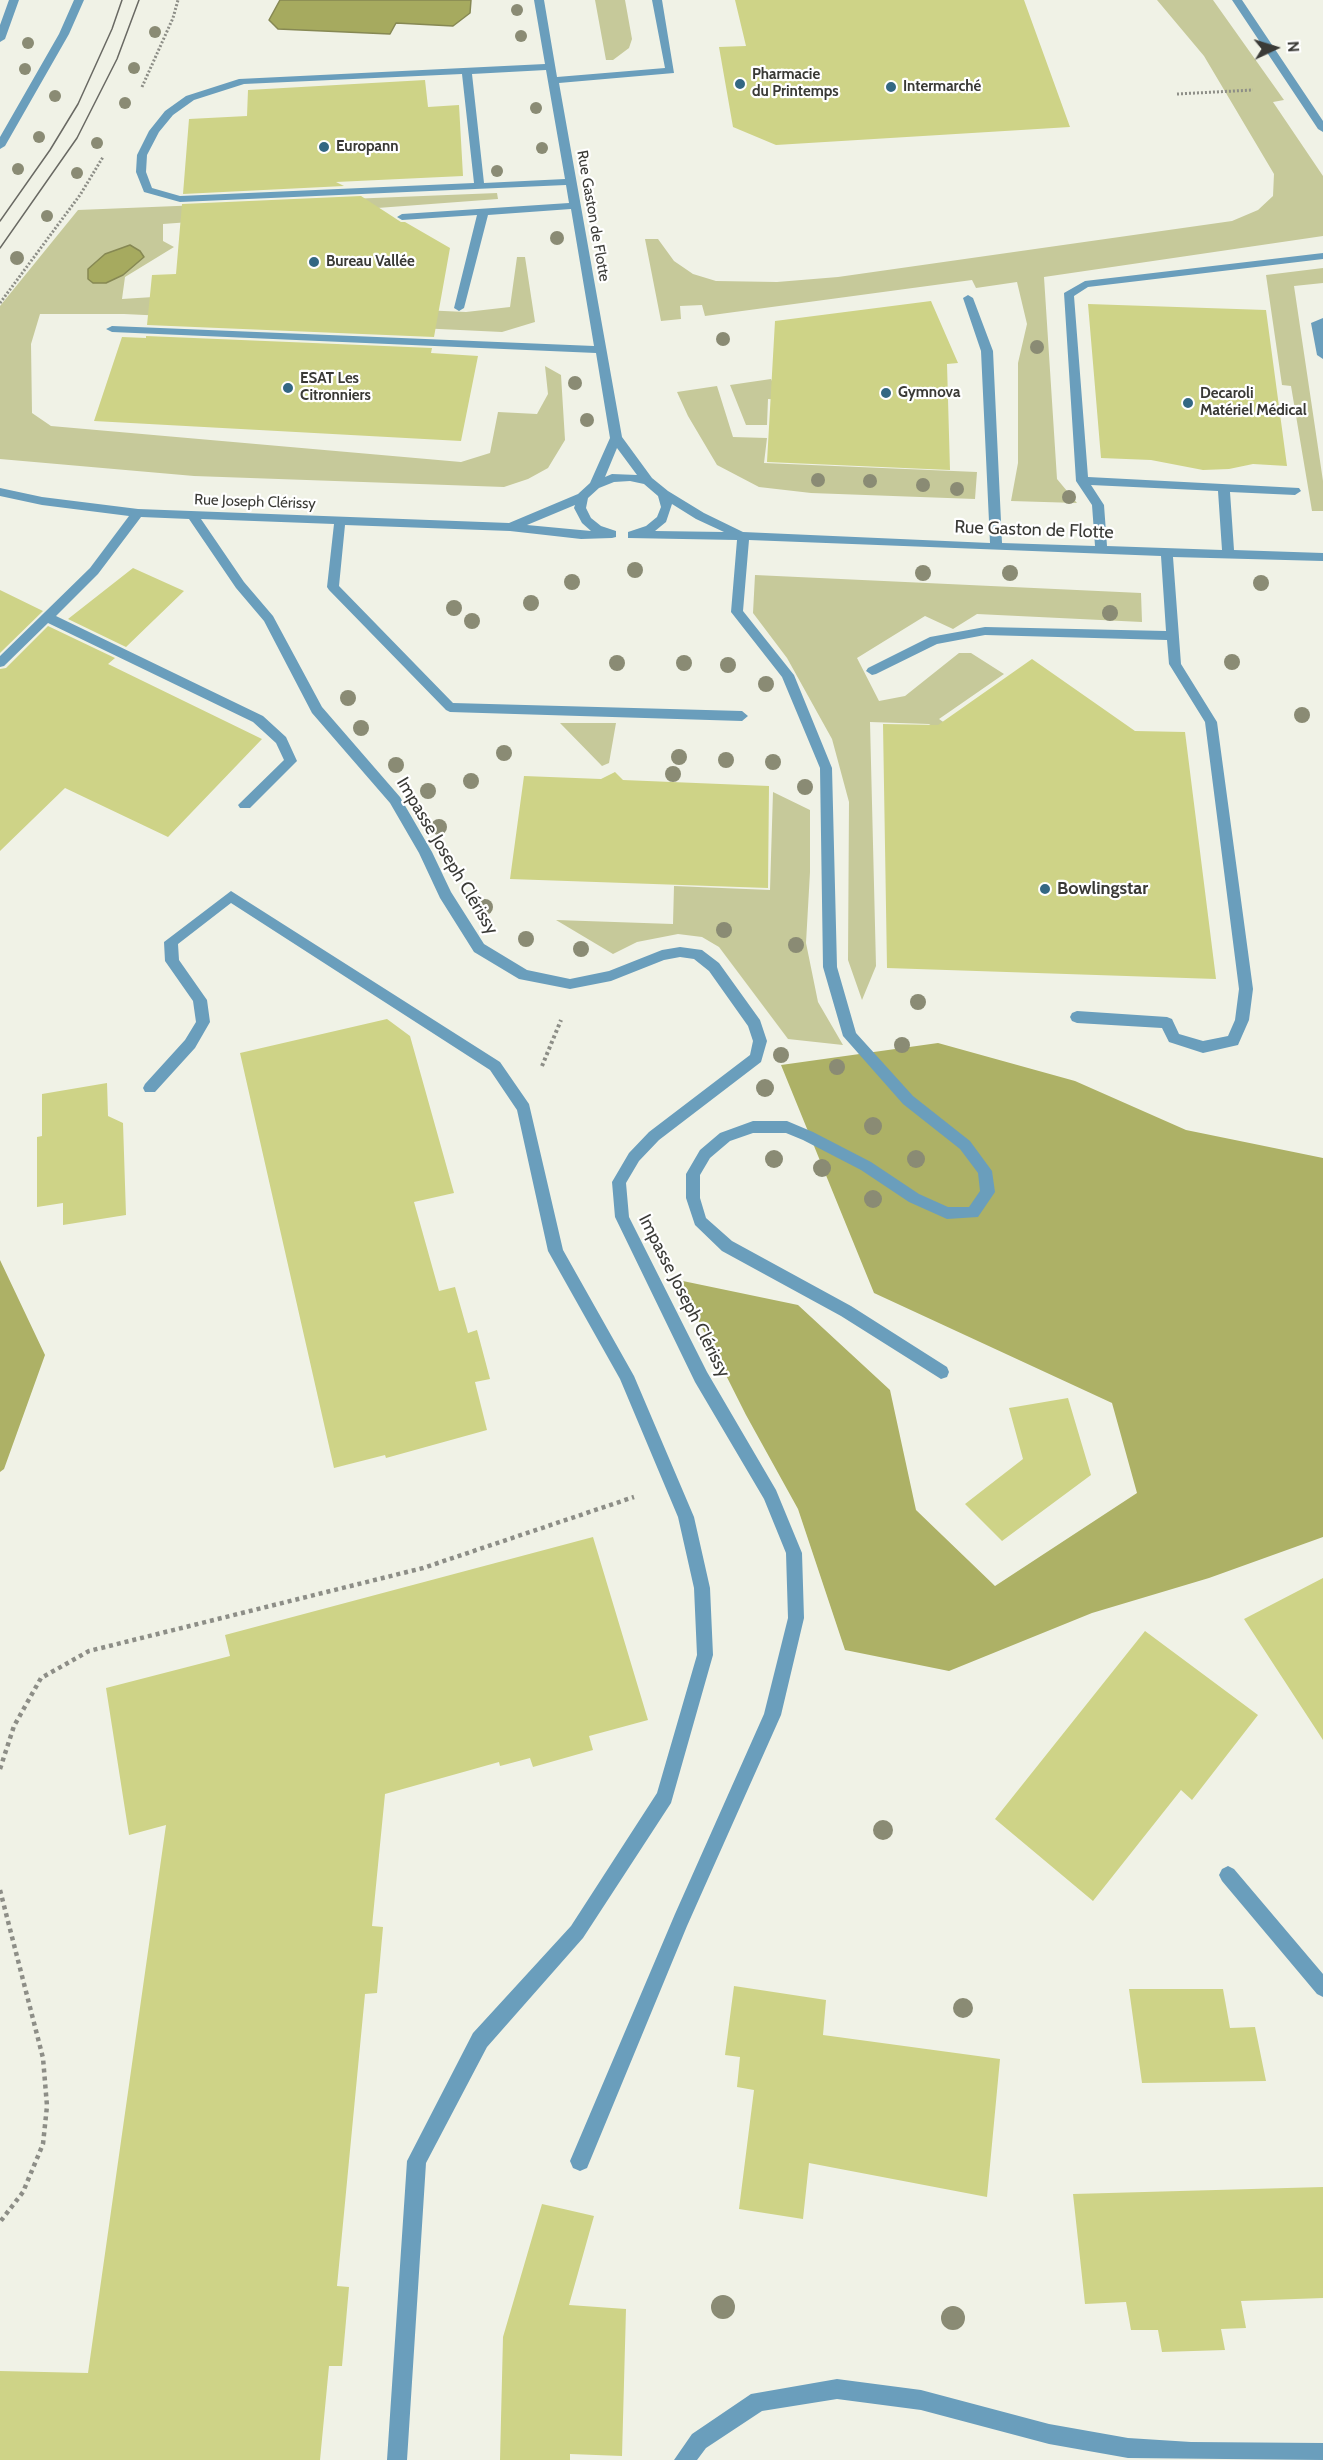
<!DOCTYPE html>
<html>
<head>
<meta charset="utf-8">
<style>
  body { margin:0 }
  #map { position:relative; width:1323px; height:2460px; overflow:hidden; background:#f0f2e6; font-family:Cabin,sans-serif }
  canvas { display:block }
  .north { position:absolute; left:1245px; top:18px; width:60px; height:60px; -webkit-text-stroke:4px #fff; paint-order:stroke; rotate:86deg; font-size:16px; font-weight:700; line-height:24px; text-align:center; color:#3a3a36 }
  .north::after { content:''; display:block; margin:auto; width:21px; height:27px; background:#3a3a36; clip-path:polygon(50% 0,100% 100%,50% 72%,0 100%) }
</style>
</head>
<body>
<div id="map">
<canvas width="1323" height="2460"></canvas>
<div class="north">N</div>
</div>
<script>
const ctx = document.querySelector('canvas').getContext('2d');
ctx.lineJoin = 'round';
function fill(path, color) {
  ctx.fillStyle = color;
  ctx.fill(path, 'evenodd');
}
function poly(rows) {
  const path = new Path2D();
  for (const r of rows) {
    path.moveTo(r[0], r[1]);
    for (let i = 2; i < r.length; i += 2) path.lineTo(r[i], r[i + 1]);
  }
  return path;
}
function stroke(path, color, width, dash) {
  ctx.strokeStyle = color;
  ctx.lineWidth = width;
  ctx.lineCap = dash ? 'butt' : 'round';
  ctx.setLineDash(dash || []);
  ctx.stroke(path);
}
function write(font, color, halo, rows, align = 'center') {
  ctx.font = font + ' Cabin,sans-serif';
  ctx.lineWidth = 4.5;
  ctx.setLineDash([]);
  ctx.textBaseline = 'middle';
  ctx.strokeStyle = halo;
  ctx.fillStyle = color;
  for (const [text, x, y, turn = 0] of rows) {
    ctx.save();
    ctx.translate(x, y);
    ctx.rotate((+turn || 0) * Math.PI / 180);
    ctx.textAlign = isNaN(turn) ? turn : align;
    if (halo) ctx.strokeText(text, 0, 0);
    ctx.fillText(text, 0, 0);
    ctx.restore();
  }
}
const green = poly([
  [595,0,625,0,632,39,629,48,613,60,606,60],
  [1157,0,1213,0,1284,100,1273,102,1323,176,1323,236,1044,277,1057,479,1077,503,1011,501,1018,463,1018,363,1027,324,1017,282,976,288,972,280,705,316,702,305,680,306,681,319,661,321,645,239,658,239,674,261,693,274,716,281,777,282,838,277,1232,221,1258,210,1273,196,1274,174,1204,56],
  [497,193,498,199,163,224,163,241,174,247,125,277,122,299,216,293,221,301,466,312,510,307,517,257,525,257,535,322,502,332,124,314,40,314,31,344,32,413,51,426,461,462,490,453,498,412,537,414,548,394,545,366,561,375,565,440,548,468,528,479,504,487,194,476,0,459,0,306,78,210],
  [1323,268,1323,283,1294,286,1323,481,1323,511,1312,511,1291,386,1282,385,1266,275],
  [771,379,776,389,820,402,768,399,767,425,746,425,730,385],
  [717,386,733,437,767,438,764,463,977,472,975,499,811,493,759,487,717,465,688,416,677,392],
  [755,575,1141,593,1142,622,977,614,953,629,925,616,857,658,879,701,905,696,959,653,971,653,1004,674,939,719,973,743,965,750,929,724,870,722,876,966,862,1000,848,960,849,802,832,739,787,658,753,613],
  [560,723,616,723,609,763,602,766],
  [773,792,810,810,810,872,806,943,818,1002,843,1045,788,1039,719,947,702,937,678,934,637,942,613,954,556,920,673,924,674,886,770,890]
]);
const forest = poly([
  [938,1043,1075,1081,1186,1130,1323,1158,1323,1537,1209,1578,1092,1613,949,1671,845,1650,798,1509,746,1415,678,1280,798,1305,890,1390,916,1510,995,1586,1137,1493,1112,1403,874,1293,781,1065],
  [0,1260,45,1355,4,1469,0,1472]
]);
const water = poly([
  [280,0,471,0,470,13,453,26,396,23,390,34,278,29,269,20,280,0],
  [130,245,140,251,144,257,123,275,106,283,93,283,88,279,88,269,105,254,130,245]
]);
const building = poly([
  [735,0,1024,0,1070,127,776,145,733,127,719,47,746,46],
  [425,80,428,107,459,105,463,176,336,182,344,186,183,194,189,119,247,116,248,90],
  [361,196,401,222,405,222,450,248,434,337,147,325,152,275,176,274,182,204],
  [931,301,958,363,947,364,950,470,767,462,775,321],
  [1088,304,1266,310,1287,466,1253,464,1229,469,1203,470,1151,460,1101,458],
  [146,336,432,348,431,353,478,356,461,441,94,421,122,337,146,338],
  [133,568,184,591,126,647,68,619],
  [0,590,43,611,0,653],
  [48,626,115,658,108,664,262,739,168,837,65,788,0,851,0,669,6,668],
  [1032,659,1135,731,1185,732,1216,979,887,968,883,724,938,725],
  [615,772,623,780,769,786,768,888,510,879,524,776,601,779],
  [387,1019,410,1036,454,1193,414,1202,439,1291,455,1287,468,1333,477,1330,490,1379,475,1382,487,1430,386,1458,385,1455,334,1468,240,1053],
  [107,1083,108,1116,123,1123,126,1215,63,1225,63,1203,37,1207,37,1137,42,1136,42,1094],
  [1068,1398,1091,1475,1002,1541,965,1504,1023,1459,1009,1408],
  [593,1537,648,1720,589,1736,593,1750,533,1767,530,1758,500,1766,499,1762,385,1794,372,1926,383,1927,377,1993,365,1994,337,2286,349,2287,342,2366,329,2366,320,2460,0,2460,0,2371,88,2373,166,1825,129,1835,106,1688,230,1656,225,1635],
  [1323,1578,1323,1740,1244,1619],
  [1145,1631,1258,1715,1192,1800,1181,1790,1093,1901,995,1819],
  [734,1986,826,2000,823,2035,1000,2059,987,2197,809,2163,803,2219,739,2209,754,2090,737,2087,740,2057,725,2055],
  [1129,1989,1223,1989,1230,2028,1255,2027,1266,2081,1142,2083],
  [1323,2187,1323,2298,1241,2301,1246,2328,1221,2329,1225,2350,1162,2352,1158,2330,1131,2330,1126,2302,1085,2304,1073,2194],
  [542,2204,594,2216,569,2305,626,2309,622,2456,570,2454,570,2460,500,2460,503,2337]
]);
const pathFar2 = poly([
  [142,87,173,18,178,0],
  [1177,94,1253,90],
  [0,303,80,195,103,157]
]);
const pathFar1 = poly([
  [542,1066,561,1020]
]);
const path = poly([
  [0,1769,14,1726,41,1678,89,1651,423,1568,634,1497],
  [0,1890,43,2058,47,2106,43,2144,23,2192,0,2222]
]);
const minor = poly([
  [9,0,19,0,5,39,0,42,0,25,9,0],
  [74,0,84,0,69,34,5,146,0,149,0,137,59,34,74,0],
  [534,0,544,0,557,77,665,68,652,0,662,0,674,73,559,83,622,437,652,478,668,491,704,513,743,532,990,543,981,351,963,298,968,295,973,298,993,351,1002,543,1095,546,1092,505,1076,481,1064,293,1085,281,1323,253,1323,259,1088,287,1074,296,1088,477,1299,488,1301,491,1295,495,1230,492,1234,550,1323,553,1323,561,1173,557,1181,664,1217,722,1253,989,1249,1020,1238,1045,1203,1053,1169,1042,1162,1028,1077,1023,1072,1021,1070,1017,1072,1013,1077,1011,1167,1017,1172,1019,1179,1034,1203,1041,1228,1036,1235,1020,1239,989,1205,722,1169,664,1167,640,985,635,937,644,876,674,872,675,866,671,868,668,930,637,985,627,1166,631,1161,556,749,540,743,611,794,675,832,768,837,967,856,1033,913,1096,970,1141,992,1171,995,1192,978,1217,947,1219,909,1202,861,1170,803,1140,786,1133,753,1133,730,1141,710,1158,700,1175,700,1198,706,1218,732,1241,851,1306,947,1367,949,1372,947,1377,941,1379,841,1316,722,1251,695,1225,686,1198,686,1174,700,1150,720,1133,753,1121,787,1121,813,1132,871,1162,919,1194,948,1207,969,1207,980,1191,978,1173,960,1149,903,1104,843,1036,823,967,820,768,782,677,731,612,737,540,628,538,628,532,646,526,657,517,661,507,658,496,644,484,630,481,614,482,599,488,588,498,586,508,591,518,601,526,616,531,616,537,612,538,581,539,510,531,345,525,339,586,453,703,742,711,748,716,742,721,450,712,446,710,329,590,327,587,334,524,201,519,244,582,273,616,322,707,400,797,432,852,451,892,484,944,527,970,570,979,609,971,662,950,680,947,702,950,719,963,760,1020,767,1041,761,1062,659,1140,639,1161,626,1183,629,1217,707,1372,776,1490,802,1553,804,1618,781,1715,687,1926,587,2168,580,2171,573,2168,570,2161,675,1914,764,1714,788,1618,786,1553,764,1499,695,1382,615,1217,612,1182,629,1153,649,1132,750,1055,753,1041,748,1026,709,971,694,959,680,957,664,960,611,981,570,989,519,979,474,952,440,898,419,853,390,803,312,713,264,621,236,588,189,519,141,517,98,574,56,616,263,716,286,737,297,761,250,808,240,808,238,805,284,760,276,743,253,722,48,623,4,666,0,667,0,656,90,568,129,516,42,505,0,496,0,488,42,497,138,509,509,523,578,494,590,483,610,438,596,353,112,332,106,329,112,326,594,346,571,209,488,215,464,308,459,311,454,308,477,215,402,220,397,217,402,214,569,203,566,185,180,202,144,192,136,172,137,155,149,131,165,111,186,96,239,79,545,64,534,0],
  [546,70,565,179,484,183,472,74,546,70],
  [462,74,474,183,180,196,152,188,146,172,147,155,159,132,173,115,194,100,244,84,462,74],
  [617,448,637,475,612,474,605,477,617,448],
  [1091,485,1218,491,1222,550,1107,546,1104,505,1091,485],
  [672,504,696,519,724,532,655,531,666,522,672,504],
  [575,505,574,508,582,523,591,531,527,525,575,505],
  [1232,0,1242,0,1323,121,1323,132,1318,129,1232,0],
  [1323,318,1323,359,1317,355,1311,323,1323,318],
  [231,891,500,1062,529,1104,563,1250,634,1376,694,1517,710,1588,713,1655,671,1803,583,1938,487,2047,426,2163,407,2460,387,2460,407,2161,473,2033,571,1926,657,1793,697,1655,694,1588,678,1517,620,1379,548,1251,517,1110,490,1070,231,903,178,944,179,960,207,1000,210,1022,195,1048,155,1092,145,1092,143,1088,145,1084,185,1040,196,1022,193,1001,165,961,164,942,231,891],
  [1228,1866,1234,1869,1323,1974,1323,1997,1317,1994,1222,1881,1219,1875,1222,1869,1228,1866],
  [837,2379,921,2390,1049,2424,1128,2438,1191,2442,1323,2443,1323,2460,1128,2458,1049,2444,921,2410,837,2399,762,2411,706,2448,697,2460,674,2460,692,2434,751,2394,837,2379]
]);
const tram = poly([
  [0,221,50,150,78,104,112,29,122,0],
  [0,248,77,138,117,59,139,0]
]);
const trees = [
  [517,10,6],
  [155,32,6],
  [521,36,6],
  [28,43,6],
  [134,68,6],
  [25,69,6],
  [55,96,6],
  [125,103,6],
  [536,108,6],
  [39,137,6],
  [97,143,6],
  [542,148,6],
  [18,169,6],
  [497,171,6],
  [77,173,6],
  [47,216,6],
  [557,238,7],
  [17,258,7],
  [723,339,7],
  [1037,347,7],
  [575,383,7],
  [587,420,7],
  [818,480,7],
  [870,481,7],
  [923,485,7],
  [957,489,7],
  [1069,497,7],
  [635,570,8],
  [923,573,8],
  [1010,573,8],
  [572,582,8],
  [1261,583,8],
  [531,603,8],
  [454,608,8],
  [1110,613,8],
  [472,621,8],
  [1232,662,8],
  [617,663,8],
  [684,663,8],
  [728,665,8],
  [766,684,8],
  [348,698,8],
  [1302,715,8],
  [361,728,8],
  [504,753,8],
  [679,757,8],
  [726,760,8],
  [773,762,8],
  [396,765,8],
  [673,774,8],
  [471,781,8],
  [805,787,8],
  [428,791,8],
  [439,827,8],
  [485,907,8],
  [724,930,8],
  [526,939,8],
  [796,945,8],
  [581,949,8],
  [918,1002,8],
  [902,1045,8],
  [781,1055,8],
  [837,1067,8],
  [765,1088,9],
  [873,1126,9],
  [774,1159,9],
  [916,1159,9],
  [822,1168,9],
  [873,1199,9],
  [883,1830,10],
  [963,2008,10],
  [723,2307,12],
  [953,2318,12]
];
const markers = [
  [740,84,6,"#336783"],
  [891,87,6,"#336783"],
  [324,147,6,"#336783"],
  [314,262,6,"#336783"],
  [288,388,6,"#336783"],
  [886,393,6,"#336783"],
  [1188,403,6,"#336783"],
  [1045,889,6,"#336783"]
];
const farPoinames = [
  ["Pharmacie",752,75],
  ["du Printemps",752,92],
  ["Intermarché",903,87],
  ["Europann",336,147],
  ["Bureau Vallée",326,262],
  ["ESAT Les",300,379],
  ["Citronniers",300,396],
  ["Gymnova",898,393],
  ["Decaroli",1200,394],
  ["Matériel Médical",1200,411]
];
const farStreetnames = [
  ["Rue Gaston de Flotte",593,216,80],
  ["Rue Joseph Clérissy",255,502,2]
];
const streetNames = [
  ["Rue Gaston de Flotte",1034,530,2],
  ["Impasse Joseph Clérissy",447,856,59],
  ["Impasse Joseph Clérissy",684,1296,63]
];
const poiNames = [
  ["Bowlingstar",1057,889]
];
fill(green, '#c6c99a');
fill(forest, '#adb166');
fill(water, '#a6aa5f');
stroke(water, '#868853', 1.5);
fill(building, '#ced387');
stroke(pathFar2, '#8d8e87', 3, [2, 2]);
stroke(pathFar1, '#8d8e87', 4, [3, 3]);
stroke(path, '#8d8e87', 4.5, [4, 4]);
fill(minor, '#6a9ebc');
stroke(tram, '#696963', 1.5);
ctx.fillStyle = '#8a8b74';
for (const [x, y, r] of trees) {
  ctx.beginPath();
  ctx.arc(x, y, r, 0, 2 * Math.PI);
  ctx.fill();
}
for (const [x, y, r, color] of markers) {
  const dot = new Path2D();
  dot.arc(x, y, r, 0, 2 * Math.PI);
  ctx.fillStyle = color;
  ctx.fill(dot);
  stroke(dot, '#fff', 2);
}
write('bold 15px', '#3a3a36', '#fff', farPoinames, 'left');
write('15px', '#3a3a36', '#fff', farStreetnames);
write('18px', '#3a3a36', '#fff', streetNames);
write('bold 18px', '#3a3a36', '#fff', poiNames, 'left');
</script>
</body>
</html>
